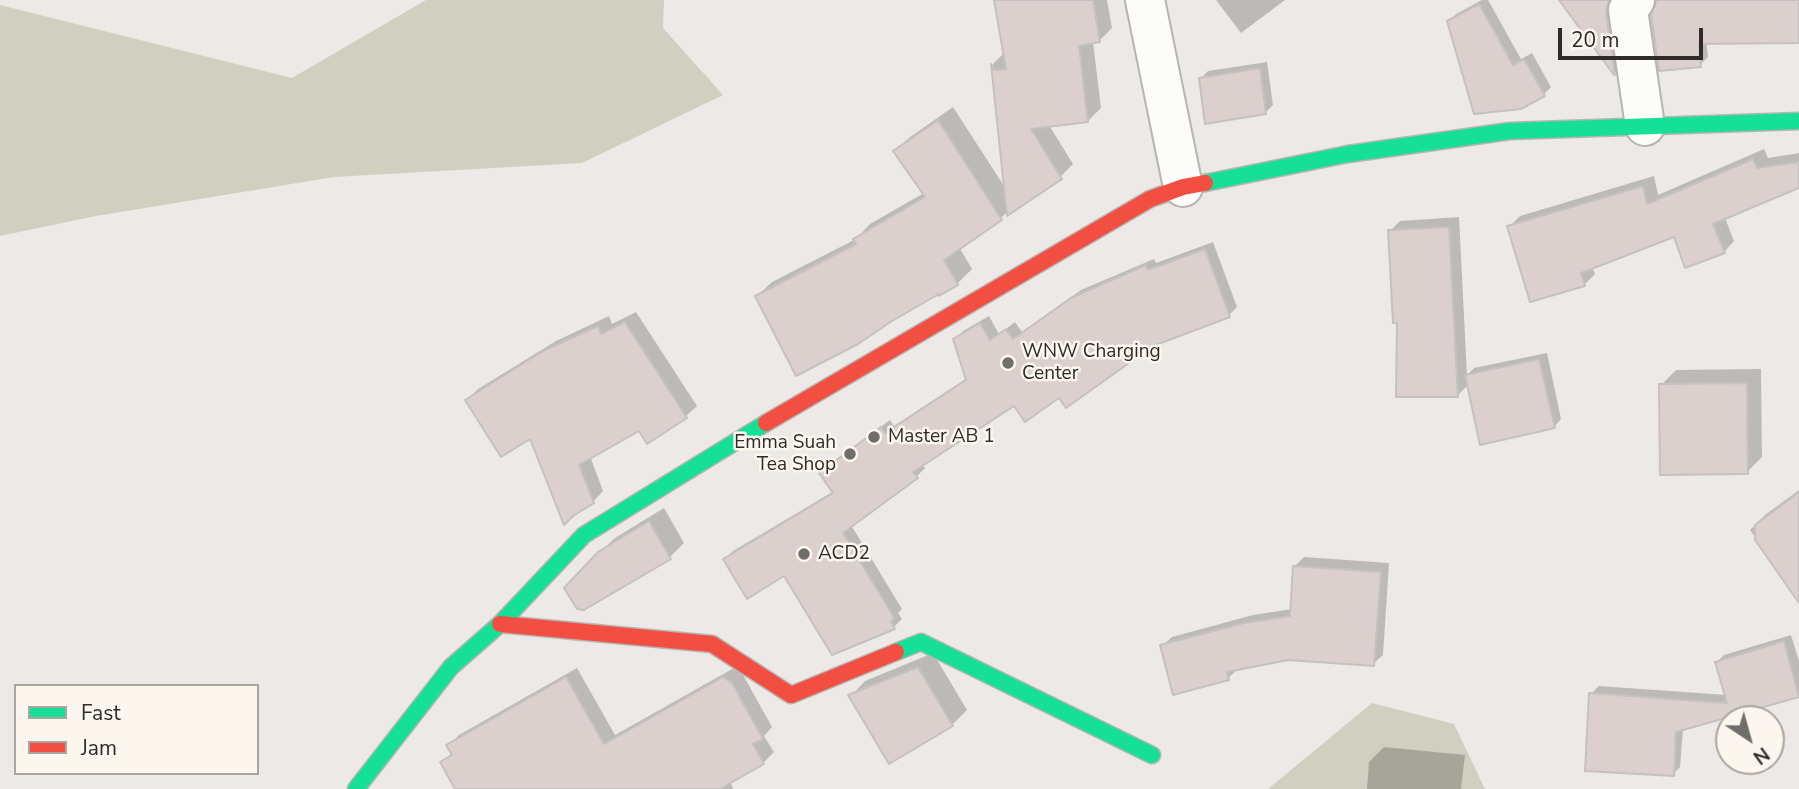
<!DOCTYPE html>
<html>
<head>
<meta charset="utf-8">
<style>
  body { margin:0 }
  #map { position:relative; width:1799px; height:789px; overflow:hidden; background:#ece9e6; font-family:"Nunito Sans",sans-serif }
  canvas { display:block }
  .legend { position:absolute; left:14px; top:684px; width:245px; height:91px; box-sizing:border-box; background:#fdf6ef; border:2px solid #aaa59f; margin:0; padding:9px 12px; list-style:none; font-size:21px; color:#2e2b28 }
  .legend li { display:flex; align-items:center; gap:14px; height:35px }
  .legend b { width:35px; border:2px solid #aaa59f }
  .north { position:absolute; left:1715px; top:705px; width:70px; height:70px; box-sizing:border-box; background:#fdf6ef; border:2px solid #aaa59f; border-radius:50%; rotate:144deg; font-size:19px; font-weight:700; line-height:28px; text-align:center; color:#2e2b28 }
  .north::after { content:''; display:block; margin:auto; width:24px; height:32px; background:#706e6a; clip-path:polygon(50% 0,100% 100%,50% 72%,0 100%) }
  .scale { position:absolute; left:1558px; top:28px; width:145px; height:32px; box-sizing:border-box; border:4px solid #2e2b28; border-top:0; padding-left:9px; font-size:21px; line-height:24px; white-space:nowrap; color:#2e2b28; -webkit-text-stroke:5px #fdf6ef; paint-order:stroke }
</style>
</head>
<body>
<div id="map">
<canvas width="1799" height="789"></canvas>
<ul class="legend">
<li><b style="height:9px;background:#16e098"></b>Fast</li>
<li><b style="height:9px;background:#f24e42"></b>Jam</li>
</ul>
<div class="north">N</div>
<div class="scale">20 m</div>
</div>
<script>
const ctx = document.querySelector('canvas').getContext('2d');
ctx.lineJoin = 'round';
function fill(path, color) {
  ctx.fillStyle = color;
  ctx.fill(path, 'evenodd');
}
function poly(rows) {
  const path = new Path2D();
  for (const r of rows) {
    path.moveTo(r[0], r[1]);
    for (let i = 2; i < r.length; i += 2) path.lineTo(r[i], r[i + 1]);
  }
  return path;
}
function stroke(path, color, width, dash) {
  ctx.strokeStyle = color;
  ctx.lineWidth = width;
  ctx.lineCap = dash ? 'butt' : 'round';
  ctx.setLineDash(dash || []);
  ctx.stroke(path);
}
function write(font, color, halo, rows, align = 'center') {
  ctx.font = font + ' "Nunito Sans",sans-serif';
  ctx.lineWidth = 5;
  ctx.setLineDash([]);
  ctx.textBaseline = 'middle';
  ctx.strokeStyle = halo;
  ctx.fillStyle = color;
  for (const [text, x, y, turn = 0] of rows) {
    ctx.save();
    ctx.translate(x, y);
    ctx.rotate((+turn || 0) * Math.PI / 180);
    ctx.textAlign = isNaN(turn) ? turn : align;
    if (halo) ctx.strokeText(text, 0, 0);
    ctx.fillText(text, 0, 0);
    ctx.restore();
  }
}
const green = poly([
  [426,0,664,0,663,28,723,95,582,163,334,177,96,216,0,236,0,5,292,78],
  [1372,703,1454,724,1485,789,1268,789]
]);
const shadow = poly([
  [996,0,1107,0,1112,28,1099,41,1093,42,1101,108,1088,121,1049,125,1073,164,1060,177,1008,211,1001,218,959,247,972,269,957,284,757,296,772,282,856,239,870,224,924,193,895,151,910,137,953,107,1006,189,992,65,1005,52],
  [1216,0,1285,0,1241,33],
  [1482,0,1488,0,1521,59,1532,53,1551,87,1544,94,1449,22,1456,14],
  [1570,0,1614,0,1622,66,1615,73],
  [1702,6,1708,57,1700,65,1661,10],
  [1267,62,1273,105,1265,113,1201,78,1208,71],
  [1764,149,1768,158,1799,153,1799,186,1725,218,1734,241,1724,252,1675,235,1592,267,1595,274,1584,285,1509,227,1520,216,1654,176,1658,195],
  [1459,217,1467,375,1474,368,1547,353,1561,419,1554,427,1469,384,1457,396,1399,321,1390,231,1400,221],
  [1213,242,1237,307,1229,315,1152,344,1060,395,1014,404,922,464,925,468,917,476,851,525,902,609,898,613,902,619,894,627,833,652,785,573,725,559,733,551,834,491,821,473,829,465,890,420,894,426,967,378,955,340,963,331,989,316,999,334,1015,322,1022,332,1081,290,1154,259,1156,263],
  [636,312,697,406,686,416,647,442,639,429,590,456,603,491,593,502,531,436,467,400,478,389,556,341,609,316,612,324],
  [1761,369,1762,457,1747,472,1661,385,1676,370],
  [1799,490,1799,561,1781,574,1750,530,1765,515],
  [664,508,684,543,670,557,599,553,615,538],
  [1304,557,1389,563,1383,655,1373,664,1288,658,1238,669,1228,678,1162,646,1172,637,1253,615,1292,609,1295,566],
  [1791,635,1799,661,1799,695,1683,729,1680,767,1673,774,1591,694,1599,686,1727,695,1717,662,1724,655],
  [933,653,967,710,952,725,851,696,865,681],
  [577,668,615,735,734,668,742,673,772,727,764,736,774,752,763,763,730,781,733,789,457,789,442,762,453,752,449,745,459,735],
  [1384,747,1465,755,1461,789,1367,789,1369,762]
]);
const building = poly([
  [994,0,1093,0,1100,42,1079,46,1088,122,1031,129,1062,179,1007,216,991,64,994,70,1006,69,994,0],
  [1559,0,1609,0,1606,13,1615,75,1614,75,1559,0],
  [1657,0,1799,0,1799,43,1699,44,1701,67,1659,71,1651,15,1657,0],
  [1479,4,1513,65,1524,59,1545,96,1521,109,1474,114,1447,21,1479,4],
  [1260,68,1266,114,1205,124,1199,78,1260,68],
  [938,120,1002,220,944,260,958,285,939,296,939,294,892,321,858,344,796,376,755,296,856,244,853,239,925,197,893,151,938,120],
  [1753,159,1757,168,1799,162,1799,188,1713,224,1725,253,1685,268,1674,237,1581,273,1585,286,1530,302,1507,226,1643,186,1647,204,1753,159],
  [1449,227,1458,397,1396,397,1397,323,1393,323,1388,230,1449,227],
  [1205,249,1230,317,1153,346,1066,408,1059,398,1025,422,1014,406,913,472,918,478,843,533,895,619,891,621,895,629,832,655,784,576,747,599,723,559,833,493,819,473,881,427,885,433,966,380,953,339,980,323,990,340,1006,329,1013,339,1071,298,1146,265,1148,270,1205,249],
  [625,322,687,418,647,444,639,431,579,465,594,503,573,516,564,525,530,439,501,457,465,400,543,351,598,326,601,334,625,322],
  [1539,359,1555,428,1480,445,1465,375,1539,359],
  [1747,383,1748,474,1660,475,1659,384,1747,383],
  [1799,492,1799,603,1755,540,1755,525,1799,492],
  [649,521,671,559,584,610,577,609,564,588,598,552,649,521],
  [1293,566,1381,572,1374,666,1288,660,1227,672,1229,680,1173,695,1160,645,1244,623,1290,616,1293,566],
  [1784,641,1799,697,1676,732,1674,776,1585,771,1589,693,1727,703,1715,662,1784,641],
  [918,667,953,726,889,764,848,695,918,667],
  [566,677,604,744,723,677,732,683,763,739,753,744,764,764,720,789,455,789,440,762,452,755,446,745,566,677]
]);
const street = poly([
  [1145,0,1183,187],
  [1635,0,1628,10,1645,126]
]);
const fast = poly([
  [1205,183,1348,154,1510,131,1799,121],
  [896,652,921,642,1152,755],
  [356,789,451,667,500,624,584,535,766,423]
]);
const jam = poly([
  [766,423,1150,199,1183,187,1205,183],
  [500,624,712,644,791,695,896,652]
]);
const markers = [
  [1008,363,7,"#706e6a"],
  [874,437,7,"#706e6a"],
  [850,454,7,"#706e6a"],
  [804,554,7,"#706e6a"]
];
const poiNames = [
  ["WNW Charging",1022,352],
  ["Center",1022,374],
  ["Master AB 1",888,437],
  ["Emma Suah",836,443,"right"],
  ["Tea Shop",836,465,"right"],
  ["ACD2",818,554]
];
fill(green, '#cfd0c0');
fill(shadow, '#0003');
fill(building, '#dbd0ce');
stroke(building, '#c4c1c0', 2);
stroke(street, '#b7b4b1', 42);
stroke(fast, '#b7b4b1', 19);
stroke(jam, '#b7b4b1', 19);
stroke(street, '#fcfcfb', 38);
stroke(fast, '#16e098', 16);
stroke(jam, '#f24e42', 16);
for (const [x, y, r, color] of markers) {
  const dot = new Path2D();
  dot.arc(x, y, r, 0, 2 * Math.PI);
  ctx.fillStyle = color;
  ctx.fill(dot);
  stroke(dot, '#fdf6ef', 2.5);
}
write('19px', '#2e2b28', '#fdf6ef', poiNames, 'left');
</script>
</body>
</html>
